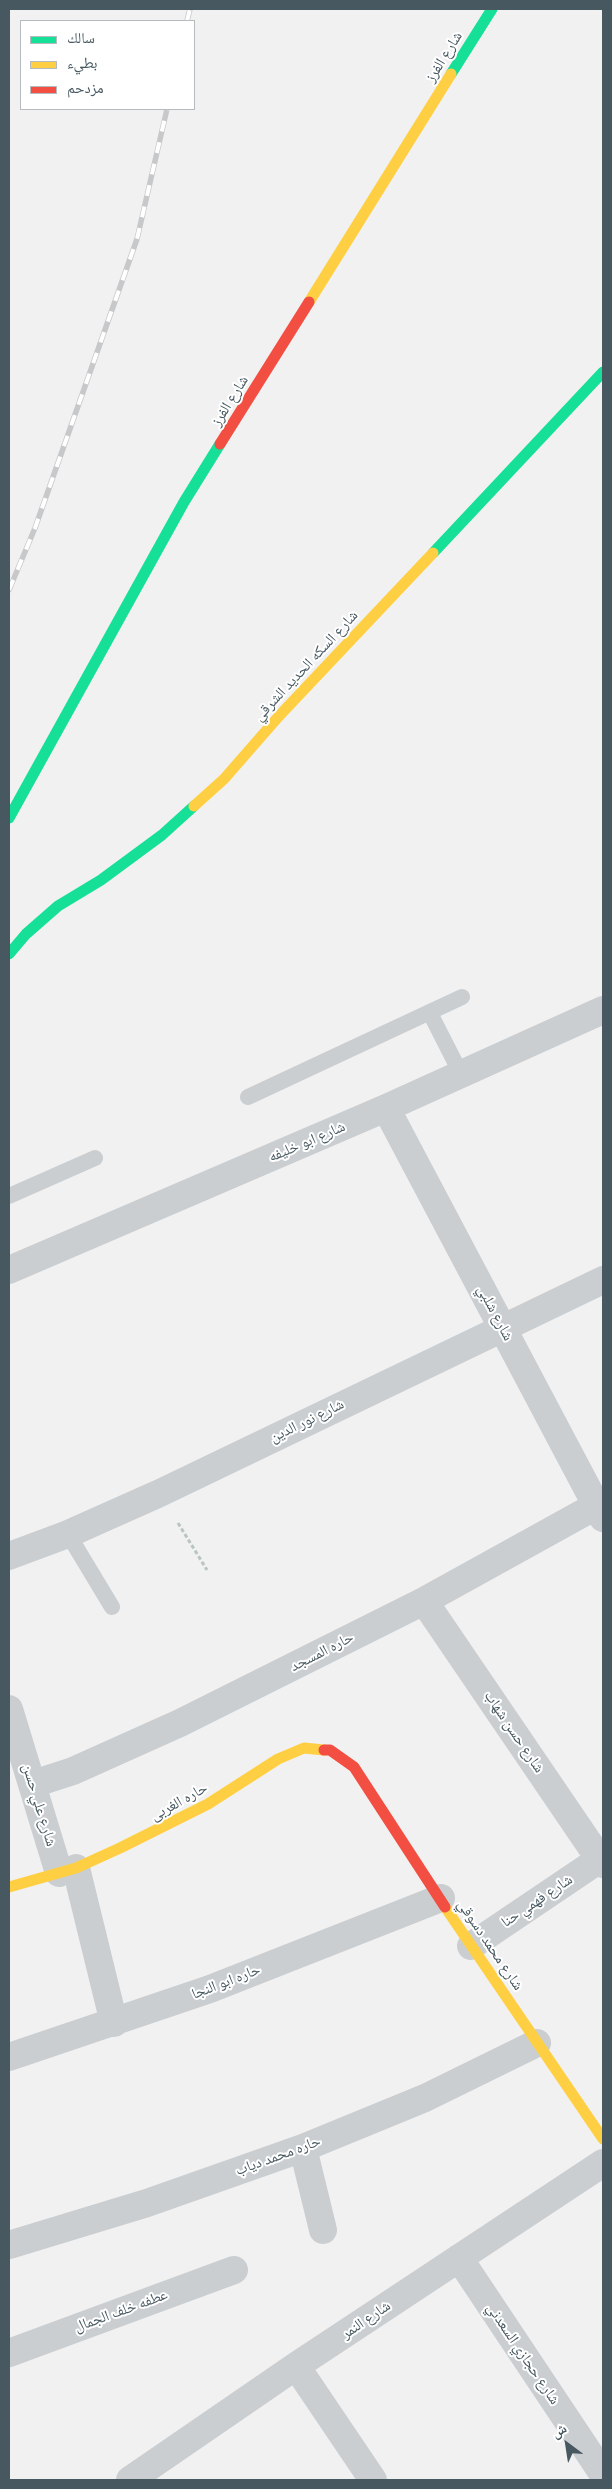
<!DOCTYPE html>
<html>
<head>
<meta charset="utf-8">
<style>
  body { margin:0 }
  #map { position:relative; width:612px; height:2489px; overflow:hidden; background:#f2f1f1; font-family:Karla,"Noto Naskh Arabic",sans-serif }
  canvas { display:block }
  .frame { position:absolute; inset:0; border:10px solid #475860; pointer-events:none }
  .legend { position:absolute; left:20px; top:20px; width:175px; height:90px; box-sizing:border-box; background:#fff; border:1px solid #b5bcbf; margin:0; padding:6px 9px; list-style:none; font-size:15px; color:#475860 }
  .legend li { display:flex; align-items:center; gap:10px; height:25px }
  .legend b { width:25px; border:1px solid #b5bcbf }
  .north { position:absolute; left:542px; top:2419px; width:50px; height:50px; -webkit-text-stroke:4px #fff; paint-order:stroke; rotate:329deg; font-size:14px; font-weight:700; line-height:20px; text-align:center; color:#475860 }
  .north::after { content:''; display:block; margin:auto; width:18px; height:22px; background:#475860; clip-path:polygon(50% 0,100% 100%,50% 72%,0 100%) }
</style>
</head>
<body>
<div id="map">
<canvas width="612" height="2489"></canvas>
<div class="frame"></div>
<ul class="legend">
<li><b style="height:6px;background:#16e098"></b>سالك</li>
<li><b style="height:6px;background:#ffcf43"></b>بطيء</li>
<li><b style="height:6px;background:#f24e42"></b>مزدحم</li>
</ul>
<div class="north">ش</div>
</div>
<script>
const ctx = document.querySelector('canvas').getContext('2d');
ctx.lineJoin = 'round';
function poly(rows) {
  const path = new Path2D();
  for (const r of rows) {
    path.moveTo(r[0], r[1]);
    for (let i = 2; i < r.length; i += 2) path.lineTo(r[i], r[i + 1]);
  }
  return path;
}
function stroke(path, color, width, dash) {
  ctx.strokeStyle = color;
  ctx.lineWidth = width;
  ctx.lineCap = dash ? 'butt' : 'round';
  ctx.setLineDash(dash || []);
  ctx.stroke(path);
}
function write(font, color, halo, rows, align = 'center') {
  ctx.font = font + ' Karla,"Noto Naskh Arabic",sans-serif';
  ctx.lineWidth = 4;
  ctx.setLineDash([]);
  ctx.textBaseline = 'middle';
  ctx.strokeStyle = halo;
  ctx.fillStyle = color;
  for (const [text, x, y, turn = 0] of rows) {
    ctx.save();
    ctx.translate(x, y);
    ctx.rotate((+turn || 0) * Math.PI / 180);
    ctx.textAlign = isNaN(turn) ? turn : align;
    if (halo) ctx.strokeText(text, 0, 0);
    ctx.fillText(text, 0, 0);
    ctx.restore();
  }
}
const path = poly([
  [178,1523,207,1570]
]);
const lane = poly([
  [430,1013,461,1074],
  [248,1097,462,997],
  [9,1196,95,1158],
  [68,1534,112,1607]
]);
const street = poly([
  [386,1108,603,1518],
  [9,1270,386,1108,603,1010],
  [9,1556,68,1534,160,1493,603,1280],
  [424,1601,603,1864],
  [9,1709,59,1873],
  [33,1784,73,1771,180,1723,424,1601,603,1502],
  [76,1868,114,2023],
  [471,1946,603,1857],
  [9,2057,210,1989,441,1898],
  [303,2148,323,2230],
  [9,2245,147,2203,303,2148,425,2098,537,2043],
  [459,2258,603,2474],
  [9,2353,234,2270],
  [296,2366,373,2480],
  [130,2480,296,2366,603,2163]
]);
const fast = poly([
  [451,74,492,9],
  [433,553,603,372],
  [9,818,184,502,220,444],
  [9,954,26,934,58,906,101,880,162,835,194,806]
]);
const slow = poly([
  [309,302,451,74],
  [194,806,224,779,279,716,433,553],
  [9,1887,76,1868,120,1848,208,1804,278,1759,304,1748,324,1750],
  [445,1907,603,2139]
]);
const jam = poly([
  [220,444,309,302],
  [324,1750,330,1750,354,1767,445,1907]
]);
const rail = poly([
  [187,21,190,9],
  [9,590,35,528,137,239,167,109]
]);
const streetNames = [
  ["شارع الفرز",444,57,-58],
  ["شارع الفرز",230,401,-58],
  ["شارع السكه الحديد الشرقي",306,666,-47],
  ["شارع ابو خليفه",307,1142,-23],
  ["شارع شلبي",495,1313,62],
  ["شارع نور الدين",307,1421,-26],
  ["حاره المسجد",322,1652,-27],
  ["شارع حسن شهاب",514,1732,56],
  ["حاره الغربى",179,1802,-29],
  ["شارع علي حسن",39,1805,73],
  ["شارع فهمي حنا",537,1901,-34],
  ["شارع محمد دسوقي",490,1945,56],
  ["حاره ابو النجا",226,1982,-21],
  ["حاره محمد دياب",278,2156,-20],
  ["عطفه خلف الجمال",121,2311,-20],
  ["شارع النمر",366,2320,-34],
  ["شارع حجازي السعدني",523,2354,56]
];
stroke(path, '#b9c6c0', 3, [4, 2.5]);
stroke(lane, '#caced1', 16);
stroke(street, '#caced1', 28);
stroke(fast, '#16e098', 11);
stroke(slow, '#ffcf43', 11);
stroke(jam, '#f24e42', 11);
stroke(rail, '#c6c8ca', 5.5);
stroke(rail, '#fff', 4, [11]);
write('15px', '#475860', '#fff', streetNames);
</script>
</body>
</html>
